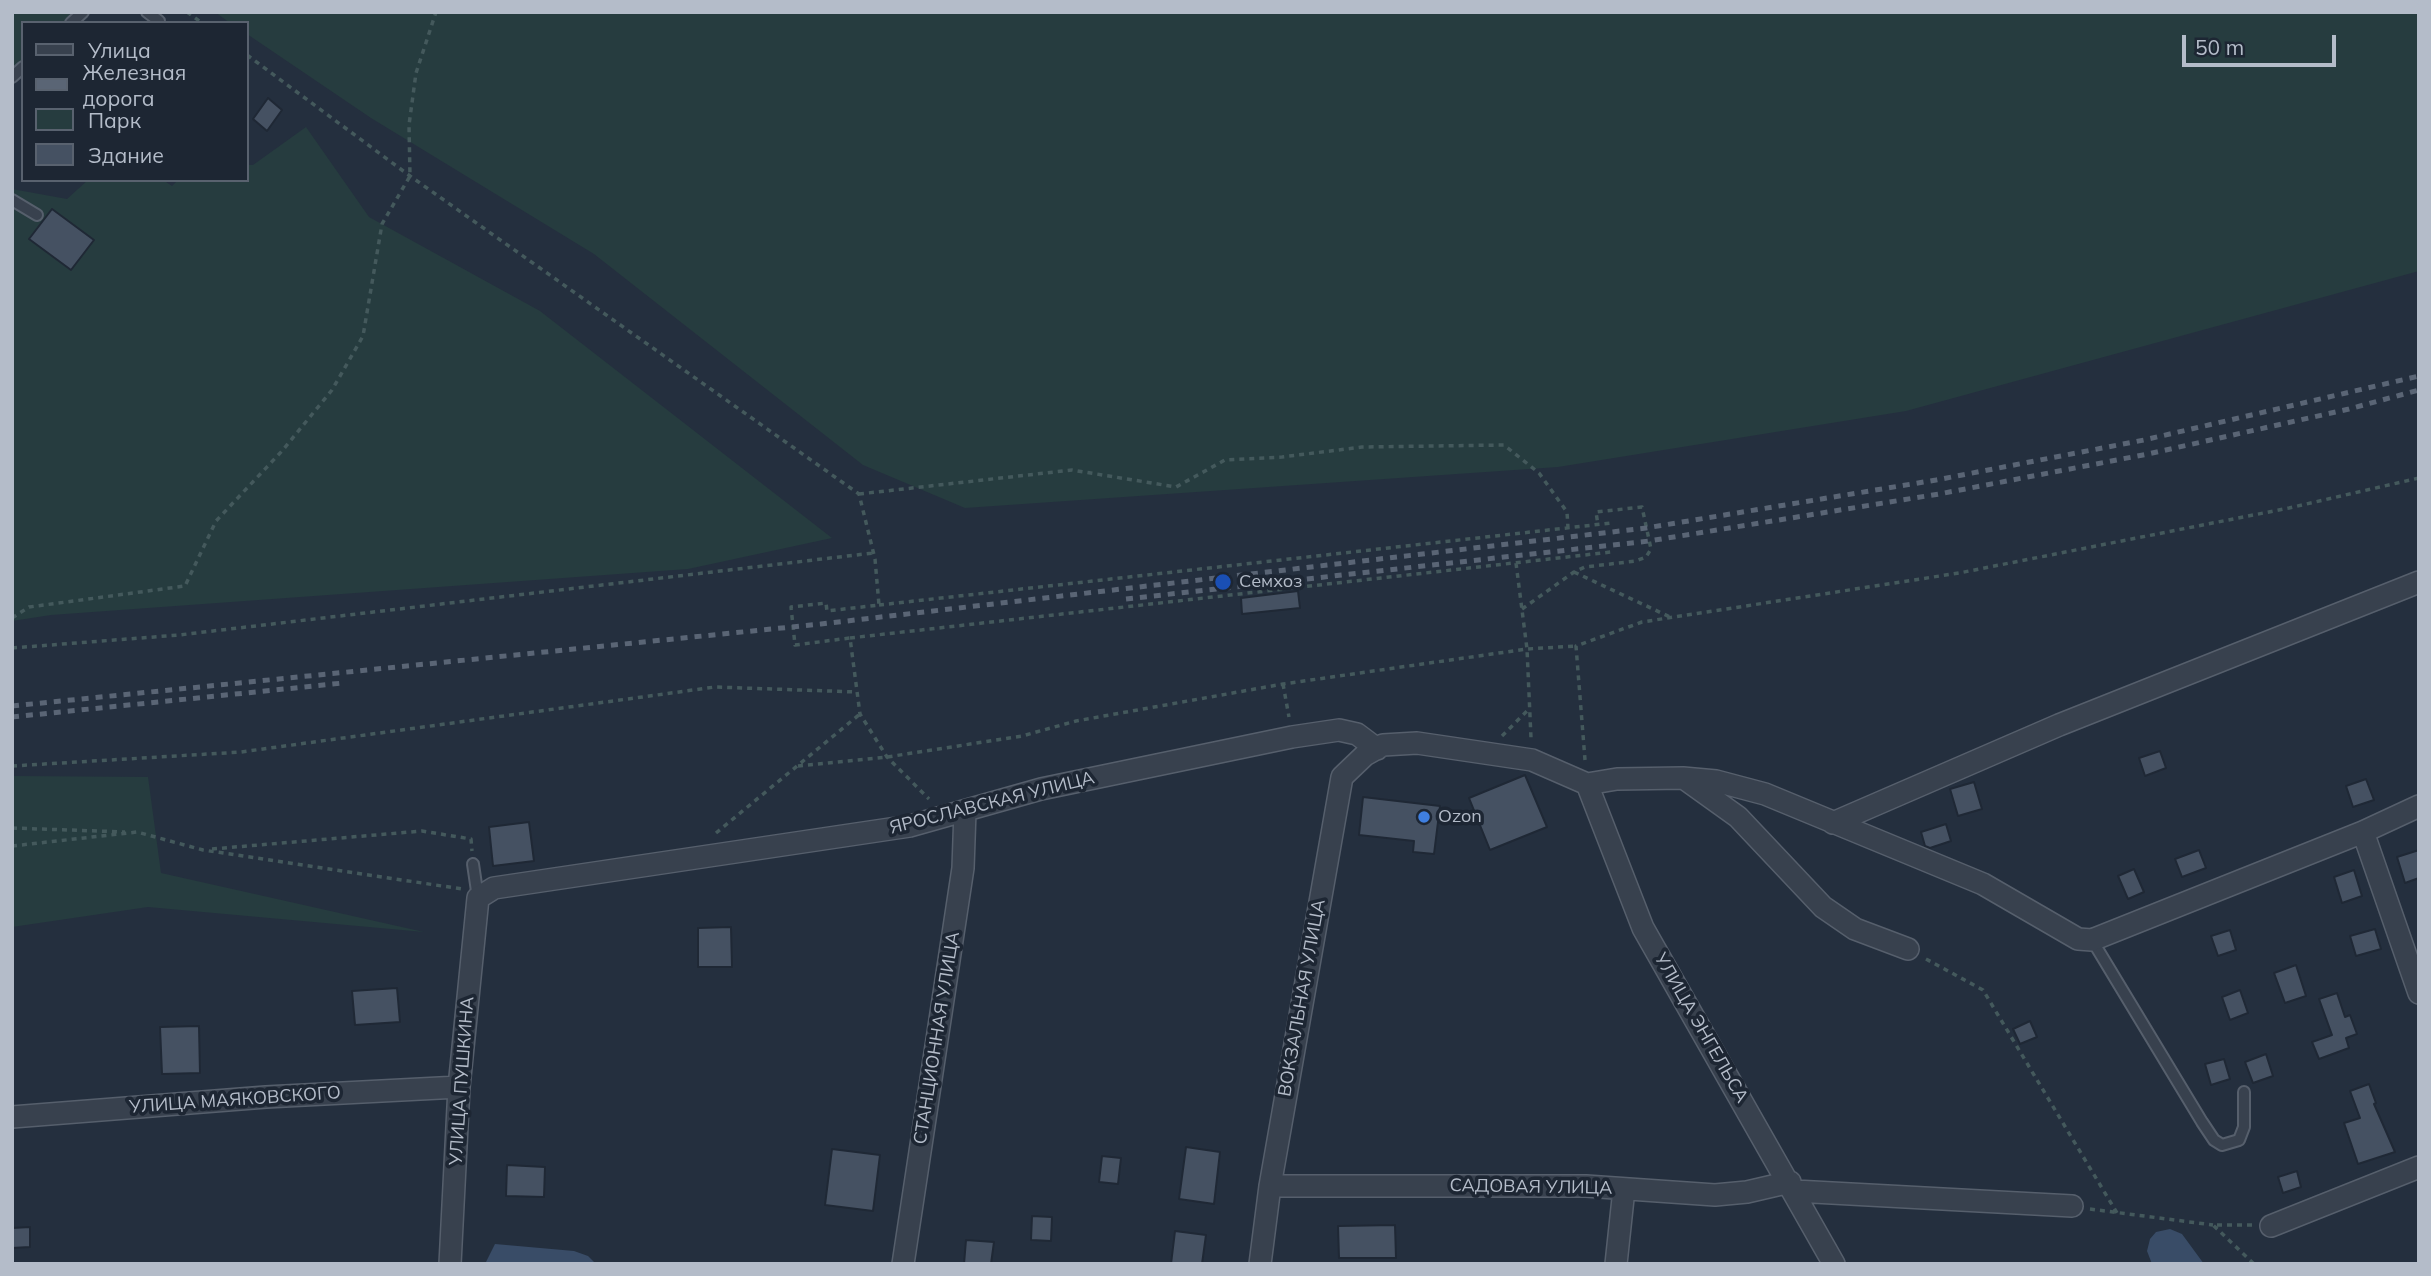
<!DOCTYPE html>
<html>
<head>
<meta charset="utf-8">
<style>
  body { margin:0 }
  #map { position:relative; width:2431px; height:1276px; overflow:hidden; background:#242f3e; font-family:Mulish,sans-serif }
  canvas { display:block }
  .frame { position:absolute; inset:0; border:14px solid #b4bcc9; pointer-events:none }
  .legend { position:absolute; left:21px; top:21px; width:228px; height:161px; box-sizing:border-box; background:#1d2633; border:2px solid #59626f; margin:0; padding:9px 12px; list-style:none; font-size:21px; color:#b4bcc9 }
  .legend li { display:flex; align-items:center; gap:14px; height:35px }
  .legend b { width:35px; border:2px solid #59626f }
  .scale { position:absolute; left:2182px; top:35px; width:154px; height:32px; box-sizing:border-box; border:4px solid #b4bcc9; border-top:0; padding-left:9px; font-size:21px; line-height:24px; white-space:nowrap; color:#b4bcc9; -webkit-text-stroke:5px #1d2633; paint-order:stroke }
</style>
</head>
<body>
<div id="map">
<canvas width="2431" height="1276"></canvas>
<div class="frame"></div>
<ul class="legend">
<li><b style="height:9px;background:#38414e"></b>Улица</li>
<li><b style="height:9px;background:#5a6575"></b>Железная дорога</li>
<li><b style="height:19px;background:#263c3f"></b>Парк</li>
<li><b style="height:19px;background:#455162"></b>Здание</li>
</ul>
<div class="scale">50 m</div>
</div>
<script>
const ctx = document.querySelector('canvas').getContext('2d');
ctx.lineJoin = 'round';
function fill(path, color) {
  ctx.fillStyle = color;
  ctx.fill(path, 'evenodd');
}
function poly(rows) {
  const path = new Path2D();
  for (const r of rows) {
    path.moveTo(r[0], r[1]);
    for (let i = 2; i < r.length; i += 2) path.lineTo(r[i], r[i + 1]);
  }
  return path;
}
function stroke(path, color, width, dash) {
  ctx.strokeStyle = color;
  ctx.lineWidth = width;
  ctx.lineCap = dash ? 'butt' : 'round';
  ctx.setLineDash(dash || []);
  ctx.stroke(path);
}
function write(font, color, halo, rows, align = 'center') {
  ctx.font = font + ' Mulish,sans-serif';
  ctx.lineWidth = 7;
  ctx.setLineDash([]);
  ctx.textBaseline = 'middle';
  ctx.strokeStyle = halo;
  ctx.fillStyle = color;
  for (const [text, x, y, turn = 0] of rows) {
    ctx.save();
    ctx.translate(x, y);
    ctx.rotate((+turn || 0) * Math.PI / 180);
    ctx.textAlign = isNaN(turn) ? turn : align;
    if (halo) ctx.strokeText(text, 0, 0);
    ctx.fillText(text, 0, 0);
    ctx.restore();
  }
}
const green = poly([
  [12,12,69,12,70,18,64,23,23,23,23,61,12,71],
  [215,12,2419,12,2419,271,1906,411,1558,467,965,508,863,465,594,254,371,118,247,34,247,23,230,23],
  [306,127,369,217,540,311,832,538,688,569,51,615,12,621,12,189,67,199,88,180,163,180,172,186,178,180,247,180,247,165,253,165],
  [12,776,148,777,161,873,424,932,148,907,12,927]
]);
const water = poly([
  [2170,1229,2182,1234,2204,1264,2152,1264,2147,1251,2150,1239,2156,1232],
  [495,1244,574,1251,588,1256,596,1264,485,1264]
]);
const building = poly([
  [268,98,282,110,267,131,253,119,268,98],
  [52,209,94,240,71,270,29,239,52,209],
  [1298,591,1300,608,1242,614,1241,598,1298,591],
  [2160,751,2166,768,2145,776,2139,758,2160,751],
  [1525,775,1547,827,1490,850,1469,798,1525,775],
  [2366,779,2374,800,2353,807,2346,786,2366,779],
  [1974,782,1982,809,1958,816,1950,789,1974,782],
  [1363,797,1440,806,1434,854,1413,852,1414,841,1359,835,1363,797],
  [529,822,534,861,493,866,489,827,529,822],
  [1946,824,1951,841,1930,848,1925,846,1921,832,1946,824],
  [2199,850,2206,868,2182,877,2175,859,2199,850],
  [2419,850,2419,878,2405,883,2397,857,2419,850],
  [2134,869,2144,892,2128,899,2118,876,2134,869],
  [2354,870,2362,896,2342,903,2334,877,2354,870],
  [731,927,732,967,698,967,698,928,731,927],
  [2375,929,2381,949,2356,956,2350,936,2375,929],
  [2230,930,2236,950,2218,956,2211,936,2230,930],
  [2296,965,2306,996,2285,1003,2274,973,2296,965],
  [397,988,400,1022,355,1025,352,991,397,988],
  [2240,990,2248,1013,2230,1020,2222,997,2240,990],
  [2337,993,2345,1017,2350,1015,2357,1034,2346,1038,2349,1048,2319,1059,2312,1042,2332,1035,2319,999,2337,993],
  [2030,1021,2037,1037,2020,1044,2013,1029,2030,1021],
  [199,1026,200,1073,162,1074,160,1027,199,1026],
  [2266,1054,2273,1076,2253,1083,2245,1062,2266,1054],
  [2224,1059,2230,1079,2211,1085,2205,1064,2224,1059],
  [2369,1084,2376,1103,2374,1104,2395,1152,2358,1164,2344,1123,2360,1118,2350,1091,2369,1084],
  [1186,1147,1220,1152,1214,1204,1179,1199,1186,1147],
  [832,1149,880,1155,873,1211,825,1205,832,1149],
  [1102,1156,1121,1158,1118,1184,1099,1182,1102,1156],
  [507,1165,545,1167,544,1197,506,1196,507,1165],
  [2297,1171,2301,1187,2283,1193,2278,1177,2297,1171],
  [1032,1216,1052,1217,1051,1241,1031,1240,1032,1216],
  [1395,1225,1396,1258,1339,1258,1338,1226,1395,1225],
  [30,1227,30,1247,12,1248,12,1228,30,1227],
  [1175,1231,1206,1235,1202,1264,1171,1264,1175,1231],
  [966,1240,994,1242,991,1264,964,1264,966,1240]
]);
const path = poly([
  [187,12,202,23],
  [247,55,410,176,859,494,875,559,879,605,827,611,826,603,791,607,795,645,850,638,860,714,887,757,929,799],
  [859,494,1072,470,1176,487,1225,460,1282,457,1362,447,1504,445,1539,473,1567,512,1568,528],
  [1516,563,1527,649,1531,738],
  [1574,572,1670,617],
  [879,605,1611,523],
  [1522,609,1574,572,1585,567,1636,561,1646,557,1651,549,1642,507,1596,512,1598,525],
  [12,618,29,607,185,586,216,521,282,451,332,390,363,336,382,224,410,176,409,125,416,73,436,12],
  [850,638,1611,552],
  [12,648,179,635,873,553],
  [1283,684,1289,717],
  [1502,736,1530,708],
  [1585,760,1576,646,1642,622,1959,573,2289,508,2419,478],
  [12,766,241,752,715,687,857,692],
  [798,766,887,757,1022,736,1076,721,1283,684,1527,649,1576,646],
  [12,828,125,832],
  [716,833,860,714],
  [12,846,137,832,203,850,462,889],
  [212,849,422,831,471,839,472,851],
  [1926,959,1983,990,2117,1213],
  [2090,1209,2213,1225],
  [2252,1225,2213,1225,2254,1264]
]);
const service = poly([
  [147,12,159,21],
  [71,23,83,12],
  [12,77,23,67],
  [12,200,37,215],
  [473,864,478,898],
  [2092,940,2202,1122,2214,1140,2222,1145,2239,1140,2244,1127,2244,1092]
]);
const minor = poly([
  [1685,779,1738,817,1823,907,1855,929,1908,949],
  [1587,784,1617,779,1683,778,1716,781,1765,794,1983,884,2078,939,2092,940,2363,832,2419,806],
  [1587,784,1643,928,1834,1264],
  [1833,823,2059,725,2419,582],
  [2363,832,2419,993],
  [12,1117,266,1097,459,1087],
  [1270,1186,1586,1186,1715,1195,1747,1192,1790,1182],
  [1795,1191,2072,1206],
  [2271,1226,2419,1167],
  [450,1264,459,1087,478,898,494,888,910,826,1041,789,1292,737,1339,730,1357,734,1377,749],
  [903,1264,963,868,965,811],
  [1260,1264,1270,1186,1342,777,1365,755,1383,745,1417,743,1532,760,1587,784],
  [1616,1264,1624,1189]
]);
const rail = poly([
  [1126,599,1649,541,1939,494,2148,454,2349,409,2419,390],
  [12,706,821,624,1646,528,1936,480,2144,440,2419,376],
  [12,717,343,683]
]);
const markers = [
  [1223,582,9,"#1a4fb4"],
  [1424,817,7,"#3f7fe0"]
];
const poiNames = [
  ["Семхоз",1239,582],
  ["Ozon",1438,817]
];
const streetNames = [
  ["ЯРОСЛАВСКАЯ УЛИЦА",992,803,-14],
  ["ВОКЗАЛЬНАЯ УЛИЦА",1302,998,-80],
  ["УЛИЦА ЭНГЕЛЬСА",1701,1028,60],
  ["СТАНЦИОННАЯ УЛИЦА",937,1038,-81],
  ["УЛИЦА ПУШКИНА",462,1081,-86],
  ["УЛИЦА МАЯКОВСКОГО",235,1100,-4],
  ["САДОВАЯ УЛИЦА",1531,1187,1]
];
fill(green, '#263c3f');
fill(water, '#394c67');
fill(building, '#455162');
stroke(building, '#1f2835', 2);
stroke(service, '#565f6c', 14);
stroke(minor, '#565f6c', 24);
stroke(path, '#44595c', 3.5, [5, 5]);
stroke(service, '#38414e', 10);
stroke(minor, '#38414e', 21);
stroke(rail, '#5a6575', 5, [7, 7]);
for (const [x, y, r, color] of markers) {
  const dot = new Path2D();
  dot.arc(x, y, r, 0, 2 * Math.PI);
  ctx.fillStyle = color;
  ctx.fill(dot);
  stroke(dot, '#1d2633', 2.5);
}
write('18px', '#b4bcc9', '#1d2633', poiNames, 'left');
write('18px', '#b4bcc9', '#1d2633', streetNames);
</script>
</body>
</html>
